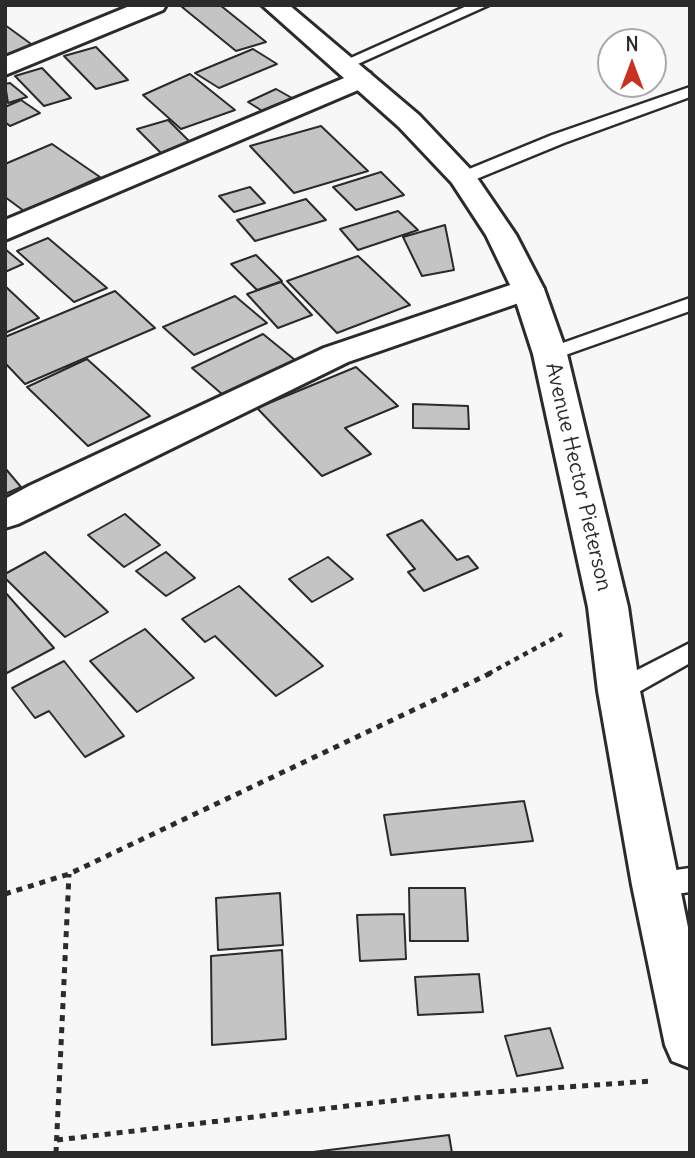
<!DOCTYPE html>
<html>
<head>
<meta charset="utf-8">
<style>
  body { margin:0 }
  #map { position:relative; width:695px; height:1158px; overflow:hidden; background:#f7f7f7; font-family:Delius,sans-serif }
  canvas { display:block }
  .frame { position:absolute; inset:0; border:7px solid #2b2b2b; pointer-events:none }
  .north { position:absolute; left:597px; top:28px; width:70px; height:70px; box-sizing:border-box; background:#fff; border:2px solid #aaa; border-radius:50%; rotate:0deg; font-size:19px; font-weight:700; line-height:28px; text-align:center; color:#2b2b2b }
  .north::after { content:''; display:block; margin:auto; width:24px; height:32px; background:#c8321e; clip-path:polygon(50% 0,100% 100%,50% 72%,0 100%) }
</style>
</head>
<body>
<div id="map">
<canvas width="695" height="1158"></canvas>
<div class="frame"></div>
<div class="north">N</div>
</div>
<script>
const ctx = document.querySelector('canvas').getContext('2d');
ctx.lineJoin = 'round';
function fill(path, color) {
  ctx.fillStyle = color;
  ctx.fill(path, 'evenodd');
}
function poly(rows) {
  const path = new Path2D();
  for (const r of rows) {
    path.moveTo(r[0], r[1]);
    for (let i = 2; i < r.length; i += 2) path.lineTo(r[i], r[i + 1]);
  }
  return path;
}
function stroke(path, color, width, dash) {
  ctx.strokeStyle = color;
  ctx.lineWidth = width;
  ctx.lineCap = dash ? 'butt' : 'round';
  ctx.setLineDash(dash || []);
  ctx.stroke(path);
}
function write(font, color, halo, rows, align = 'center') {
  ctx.font = font + ' Delius,sans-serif';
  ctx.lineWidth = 5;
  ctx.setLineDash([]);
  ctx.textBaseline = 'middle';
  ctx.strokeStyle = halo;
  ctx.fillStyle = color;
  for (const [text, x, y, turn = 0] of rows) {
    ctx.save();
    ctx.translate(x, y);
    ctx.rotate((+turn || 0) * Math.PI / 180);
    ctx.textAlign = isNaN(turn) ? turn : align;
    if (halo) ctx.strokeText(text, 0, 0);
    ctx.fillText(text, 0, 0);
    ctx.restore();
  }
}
const building = poly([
  [187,5,220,5,266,42,236,51,182,7,187,5],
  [5,25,38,49,5,61,5,25],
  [96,47,128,80,96,89,64,56,96,47],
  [253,49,277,64,219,88,195,73,253,49],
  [42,68,71,98,44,106,15,76,42,68],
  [190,74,235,110,181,129,143,95,190,74],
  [10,83,27,97,8,103,5,84,10,83],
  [276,89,292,98,264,112,248,102,276,89],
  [21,100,40,113,10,126,5,122,5,107,21,100],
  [168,120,192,144,161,153,137,129,168,120],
  [321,126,368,171,294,193,250,146,321,126],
  [52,144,100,177,24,211,5,197,5,164,52,144],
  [381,172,404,195,356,210,333,187,381,172],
  [250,187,265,203,234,212,219,196,250,187],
  [306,199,326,220,255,241,237,220,306,199],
  [398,211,418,230,358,250,340,229,398,211],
  [445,225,454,270,422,276,403,237,445,225],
  [48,238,107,288,74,302,17,251,48,238],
  [5,249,23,264,5,272,5,249],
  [256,255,282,281,257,290,231,264,256,255],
  [358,256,410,305,337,333,287,281,358,256],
  [281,282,312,315,278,328,247,294,281,282],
  [5,286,39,318,5,333,5,286],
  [115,291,155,328,25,384,5,363,5,337,115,291],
  [235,296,267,323,194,355,163,327,235,296],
  [263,334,295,360,223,395,192,368,263,334],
  [87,359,150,416,88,446,27,387,87,359],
  [356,367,398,406,345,428,371,454,322,476,257,408,356,367],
  [413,404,468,406,469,429,413,428,413,404],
  [5,468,21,487,5,494,5,468],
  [125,514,160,545,124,567,88,535,125,514],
  [422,520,457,560,468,556,478,568,424,591,408,572,415,569,387,535,422,520],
  [45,552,108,612,65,637,5,578,5,574,45,552],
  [166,552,195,578,166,596,136,571,166,552],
  [328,557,353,579,312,602,289,579,328,557],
  [239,586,323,666,276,696,215,636,205,642,182,619,239,586],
  [5,592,54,648,5,674,5,592],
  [145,629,194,678,137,712,90,661,145,629],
  [64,661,124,736,85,757,49,711,35,718,12,688,64,661],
  [524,801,533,841,391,855,384,815,524,801],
  [409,888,465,888,468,941,410,941,409,888],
  [280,893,283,945,218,950,216,898,280,893],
  [404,914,406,959,360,961,357,915,404,914],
  [282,950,286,1039,212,1045,211,956,282,950],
  [479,974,483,1012,418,1015,415,977,479,974],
  [550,1028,563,1068,517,1076,505,1036,550,1028],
  [449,1135,452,1153,305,1153,449,1135]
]);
const pathFar1 = poly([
  [488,674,562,634]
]);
const path = poly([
  [5,894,69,874,491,673],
  [57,1140,424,1097,652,1081],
  [56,1153,69,874]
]);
const service = poly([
  [469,5,489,5,349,68,337,68,335,65,469,5],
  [690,87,690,97,564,143,469,182,463,183,454,178,457,174,552,135,690,87],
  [690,298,690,311,557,358,550,360,543,358,540,354,543,350,690,298],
  [690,643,690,663,628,698,619,701,610,698,607,691,610,684,690,643],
  [690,868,690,892,655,897,645,893,641,885,645,877,655,873,690,868]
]);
const minor = poly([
  [132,5,166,5,163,10,5,75,5,57,132,5],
  [361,71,370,73,374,79,370,85,5,240,5,220,361,71],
  [528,279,539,282,544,289,539,296,348,362,18,524,5,528,5,499,29,486,324,348,528,279]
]);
const tertiary = poly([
  [262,5,289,5,419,115,473,172,516,235,544,289,567,354,628,607,640,691,690,937,690,1068,672,1061,665,1045,632,885,598,691,588,607,533,354,512,289,486,235,452,183,399,127,262,5]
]);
const streetNames = [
  ["Avenue Hector Pieterson",578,477,77]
];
fill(building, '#c4c4c4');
stroke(building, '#2b2b2b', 2);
stroke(service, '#2b2b2b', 5);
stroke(minor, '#2b2b2b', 6);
stroke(tertiary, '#2b2b2b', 6);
stroke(pathFar1, '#2b2b2b', 4.5, [5, 5]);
stroke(path, '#2b2b2b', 5, [6, 6]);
fill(service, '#fff');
fill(minor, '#fff');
fill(tertiary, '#fff');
write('21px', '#2b2b2b', '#fff', streetNames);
</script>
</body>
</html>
